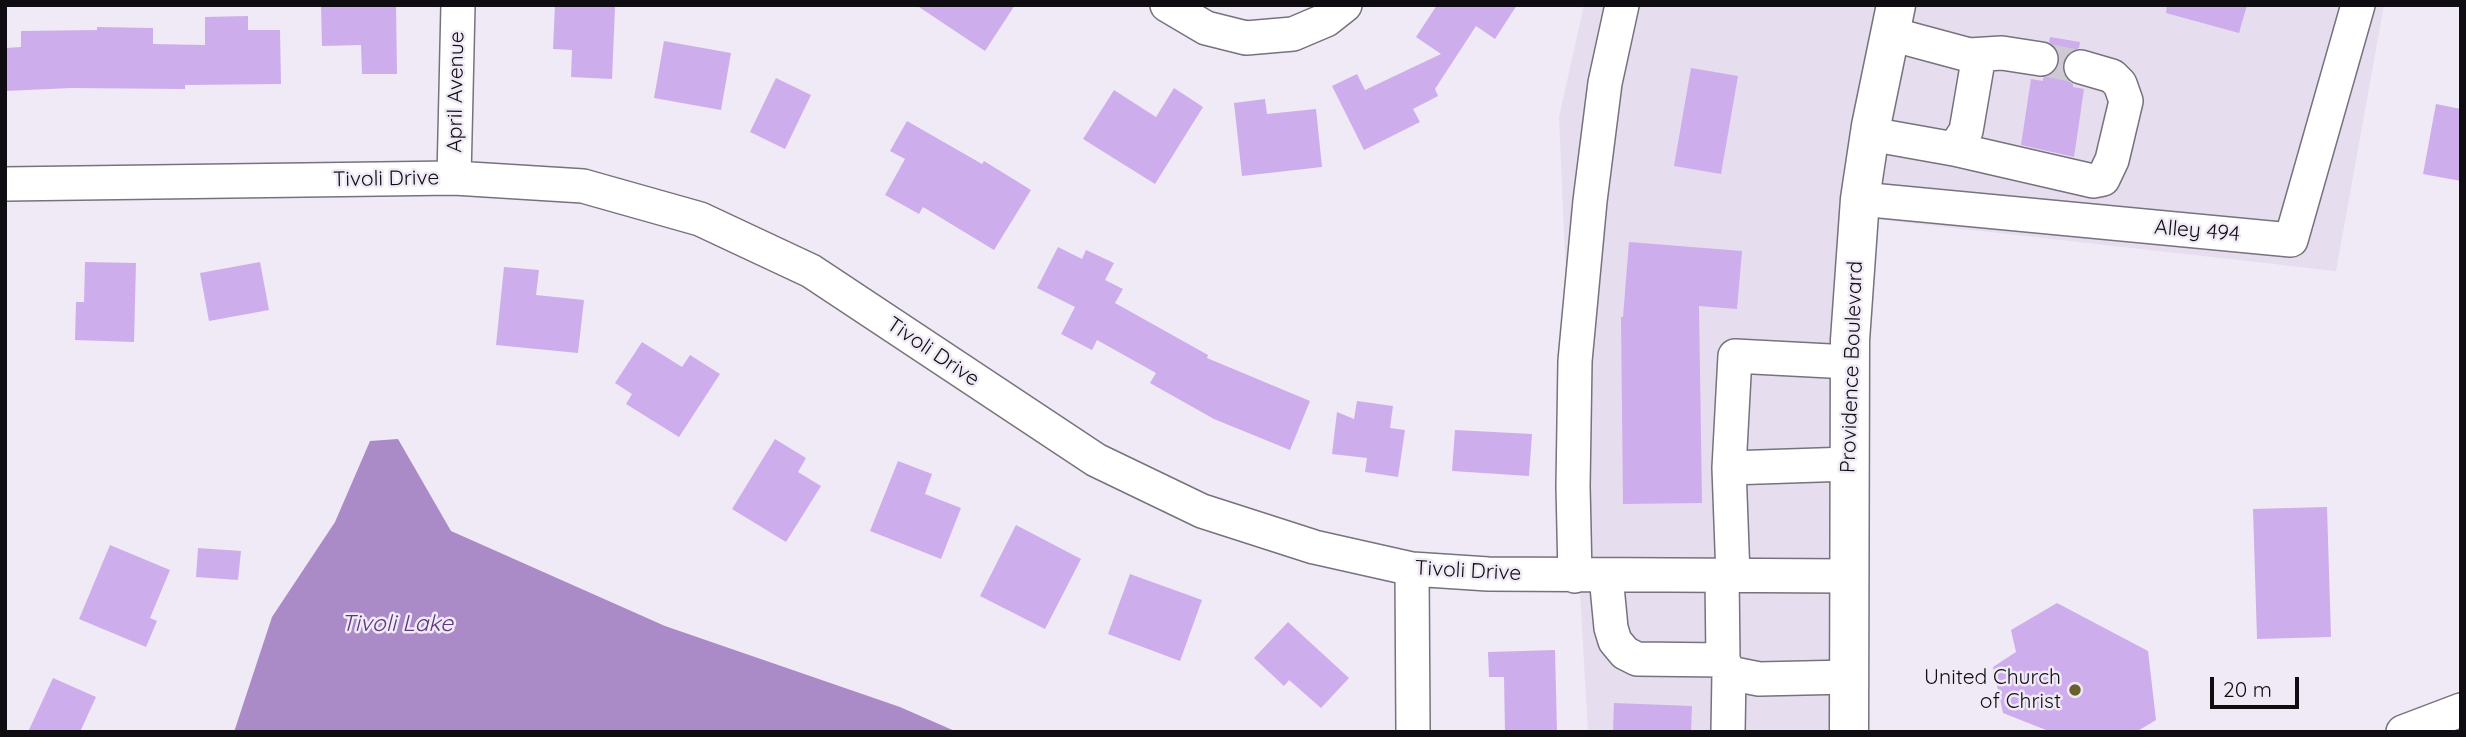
<!DOCTYPE html>
<html>
<head>
<meta charset="utf-8">
<style>
  body { margin:0 }
  #map { position:relative; width:2466px; height:737px; overflow:hidden; background:#f0eaf6; font-family:Quicksand,sans-serif }
  canvas { display:block }
  .frame { position:absolute; inset:0; border:7px solid #0f0d11; pointer-events:none }
  .scale { position:absolute; left:2210px; top:677px; width:89px; height:32px; box-sizing:border-box; border:4px solid #0f0d11; border-top:0; padding-left:9px; font-size:21px; line-height:24px; white-space:nowrap; color:#0f0d11; -webkit-text-stroke:5px #f0eaf6; paint-order:stroke }
</style>
</head>
<body>
<div id="map">
<canvas width="2466" height="737"></canvas>
<div class="frame"></div>
<div class="scale">20 m</div>
</div>
<script>
const ctx = document.querySelector('canvas').getContext('2d');
ctx.lineJoin = 'round';
function fill(path, color) {
  ctx.fillStyle = color;
  ctx.fill(path, 'evenodd');
}
function poly(rows) {
  const path = new Path2D();
  for (const r of rows) {
    path.moveTo(r[0], r[1]);
    for (let i = 2; i < r.length; i += 2) path.lineTo(r[i], r[i + 1]);
  }
  return path;
}
function stroke(path, color, width, dash) {
  ctx.strokeStyle = color;
  ctx.lineWidth = width;
  ctx.lineCap = dash ? 'butt' : 'round';
  ctx.setLineDash(dash || []);
  ctx.stroke(path);
}
function write(font, color, halo, rows, align = 'center') {
  ctx.font = font + ' Quicksand,sans-serif';
  ctx.lineWidth = 5;
  ctx.setLineDash([]);
  ctx.textBaseline = 'middle';
  ctx.strokeStyle = halo;
  ctx.fillStyle = color;
  for (const [text, x, y, turn = 0] of rows) {
    ctx.save();
    ctx.translate(x, y);
    ctx.rotate((+turn || 0) * Math.PI / 180);
    ctx.textAlign = isNaN(turn) ? turn : align;
    if (halo) ctx.strokeText(text, 0, 0);
    ctx.fillText(text, 0, 0);
    ctx.restore();
  }
}
const built = poly([
  [1584,5,1881,5,1833,559,1578,558,1559,117],
  [1912,5,2384,5,2336,271,1874,219],
  [1580,593,1833,593,1834,732,1588,732]
]);
const water = poly([
  [398,439,451,531,665,626,900,707,957,732,234,732,272,617,335,522,370,441]
]);
const building = poly([
  [321,5,396,5,397,74,362,74,361,45,322,46],
  [555,5,615,7,612,79,571,77,572,50,553,49],
  [916,5,1015,5,985,51],
  [1437,5,1517,5,1495,39,1476,26,1435,89,1438,96,1413,109,1420,122,1364,150,1332,86,1357,74,1365,90,1441,54,1416,37],
  [2167,5,2247,5,2239,33,2166,13],
  [248,16,248,30,280,30,281,84,185,85,185,89,71,88,5,91,5,48,21,47,21,31,97,30,97,27,153,28,153,44,205,45,205,17],
  [2050,37,2080,42,2079,48,2068,53,2062,62,2063,72,2067,80,2073,84,2073,87,2084,89,2074,157,2021,145,2031,79,2043,81,2043,78,2056,72,2060,63,2059,51,2049,42],
  [664,41,731,53,721,110,654,98],
  [1691,68,1738,76,1721,174,1674,166],
  [776,78,811,95,785,149,750,132],
  [1174,88,1203,107,1155,184,1083,139,1114,90,1156,117],
  [1265,99,1267,114,1316,109,1322,167,1242,176,1234,103],
  [2436,104,2461,109,2461,181,2423,174],
  [907,121,982,164,984,161,1031,190,994,250,923,207,919,214,885,195,905,159,890,151],
  [1629,242,1742,251,1737,309,1699,306,1702,503,1623,504,1621,317,1623,317],
  [1058,247,1082,259,1086,250,1114,263,1105,280,1123,289,1115,303,1208,355,1207,358,1310,401,1290,450,1214,419,1150,383,1156,373,1097,340,1092,350,1061,334,1075,307,1037,288],
  [85,262,136,263,134,342,75,340,76,302,84,302],
  [260,262,269,310,209,321,200,273],
  [504,267,539,270,536,295,584,300,578,353,496,345],
  [642,342,682,367,690,355,720,374,679,437,626,404,632,394,615,383],
  [1357,401,1393,406,1390,428,1405,430,1398,477,1365,472,1367,458,1332,454,1337,412,1354,419],
  [1455,430,1532,434,1529,476,1452,471],
  [775,439,806,458,798,472,821,486,786,542,732,509],
  [898,461,932,474,925,494,961,508,941,559,870,531],
  [2327,507,2331,637,2257,639,2253,509],
  [1016,525,1081,559,1045,629,980,596],
  [110,545,170,570,150,618,157,621,146,647,79,619],
  [198,548,241,551,238,580,196,577],
  [1130,574,1202,600,1180,661,1108,634],
  [2057,603,2148,651,2156,720,2136,732,2051,732,2003,713,1993,667,2016,652,2011,630],
  [1288,622,1349,678,1321,708,1289,680,1284,686,1254,658],
  [1555,650,1557,732,1505,732,1504,677,1489,677,1488,652],
  [53,678,96,697,80,732,28,732],
  [1614,703,1692,706,1691,732,1613,732]
]);
const minorTunnel = poly([
  [2041,59,2081,67]
]);
const minor = poly([
  [1167,5,1206,28,1246,38,1293,34,1326,20,1345,5],
  [1891,34,1969,55,2002,53,2041,59],
  [1870,134,1954,149,2093,181,2103,179,2112,160,2126,101,2120,84,2112,76,2081,67],
  [1954,149,1966,131,1979,55],
  [454,178,458,5],
  [5,184,454,178,583,186,700,219,811,271,1096,460,1202,511,1314,547,1412,569,1488,574,1849,576],
  [1860,199,2291,240,2358,5],
  [1729,468,1849,464],
  [1412,569,1413,732],
  [1575,576,1573,486,1575,361,1590,201,1605,83,1622,5],
  [1606,576,1611,628,1615,641,1625,653,1637,659,1723,660],
  [1722,576,1723,660,1729,673,1759,679,1849,677],
  [1733,576,1729,468,1735,356,1849,362],
  [1728,732,1729,673],
  [2403,732,2461,710]
]);
const major = poly([
  [1849,732,1850,340,1860,199,1871,126,1896,5]
]);
const markers = [
  [2075,690,7,"#6a602d"]
];
const streetNames = [
  ["April Avenue",456,92,-89],
  ["Tivoli Drive",386,179,-1],
  ["Alley 494",2197,231,5],
  ["Tivoli Drive",933,352,34],
  ["Providence Boulevard",1852,367,-88],
  ["Tivoli Drive",1468,571,3]
];
const poiNames = [
  ["United Church",2061,678],
  ["of Christ",2061,702]
];
const waterNames = [
  ["Tivoli Lake",397,624]
];
fill(built, '#e6ddef');
fill(water, '#ab8bc7');
fill(building, '#ceadec');
stroke(minorTunnel, '#cec9d4', 33, [33, 17]);
stroke(minor, '#77727c', 36);
stroke(major, '#77727c', 41);
stroke(minor, '#fff', 33);
stroke(major, '#fff', 38);
for (const [x, y, r, color] of markers) {
  const dot = new Path2D();
  dot.arc(x, y, r, 0, 2 * Math.PI);
  ctx.fillStyle = color;
  ctx.fill(dot);
  stroke(dot, '#f0eaf6', 2.5);
}
write('21px', '#0f0d11', '#f0eaf6', streetNames);
write('21px', '#0f0d11', '#f0eaf6', poiNames, 'right');
write('italic 23px', '#603680', '#f0eaf6', waterNames);
</script>
</body>
</html>
